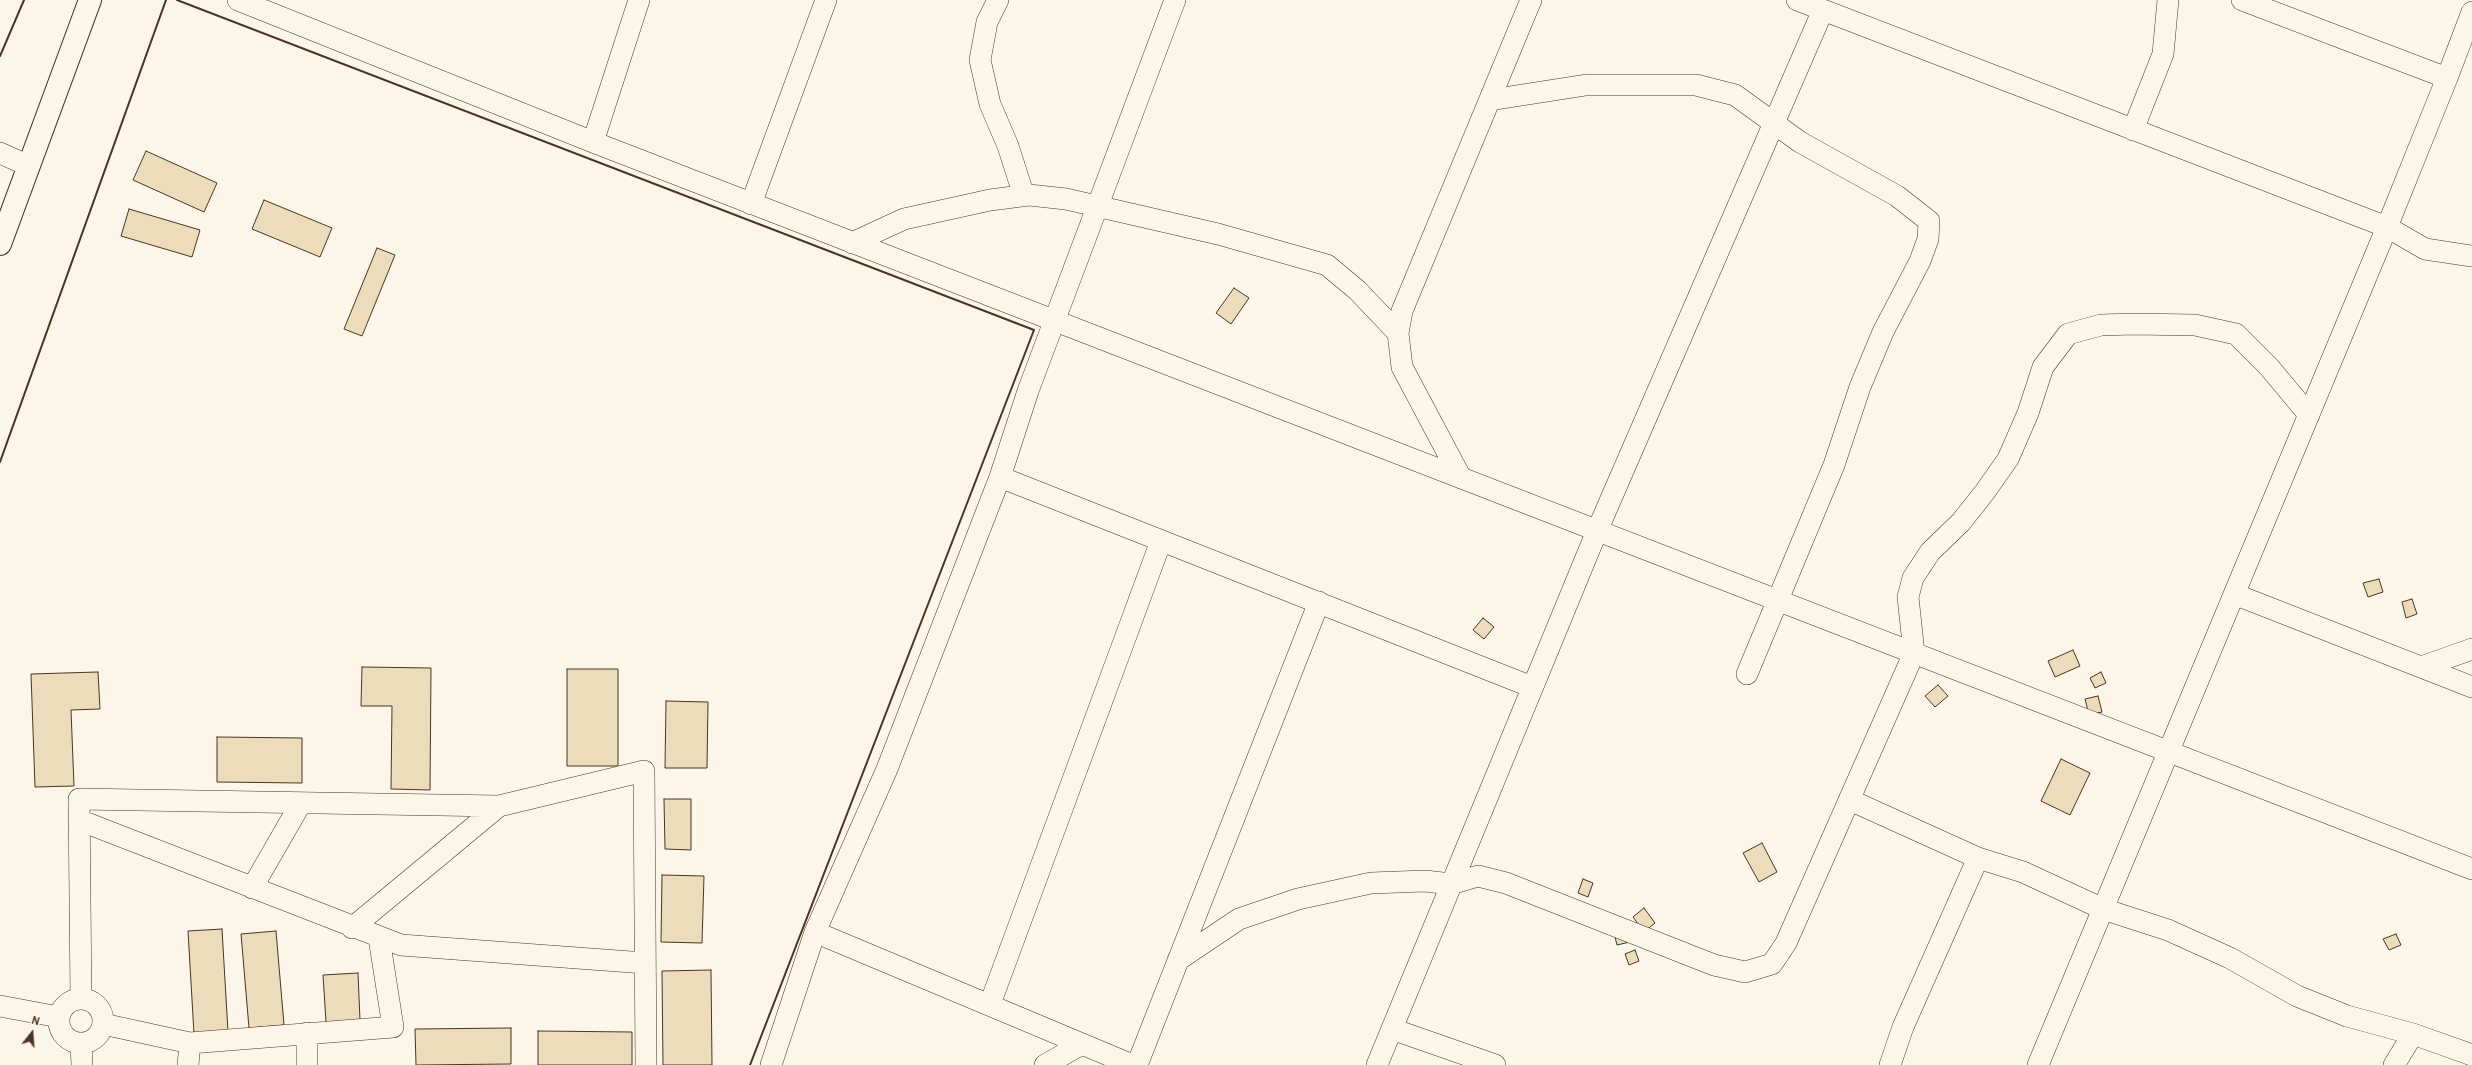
<!DOCTYPE html>
<html>
<head>
<meta charset="utf-8">
<style>
  body { margin:0 }
  #map { position:relative; width:2472px; height:1065px; overflow:hidden; background:#fbf6e9; font-family:Overpass,sans-serif }
  canvas { display:block }
  .north { position:absolute; left:12px; top:1013px; width:40px; height:40px; -webkit-text-stroke:3px #fbf6e9; paint-order:stroke; rotate:17deg; font-size:11px; font-weight:700; line-height:16px; text-align:center; color:#4a3520 }
  .north::after { content:''; display:block; margin:auto; width:14px; height:18px; background:#4a3520; clip-path:polygon(50% 0,100% 100%,50% 72%,0 100%) }
</style>
</head>
<body>
<div id="map">
<canvas width="2472" height="1065"></canvas>
<div class="north">N</div>
</div>
<script>
const ctx = document.querySelector('canvas').getContext('2d');
ctx.lineJoin = 'round';
function fill(path, color) {
  ctx.fillStyle = color;
  ctx.fill(path, 'evenodd');
}
function poly(rows) {
  const path = new Path2D();
  for (const r of rows) {
    if (r.length === 3) {
      path.moveTo(r[0] + r[2], r[1]);
      path.arc(r[0], r[1], r[2], 0, 2 * Math.PI);
      continue;
    }
    path.moveTo(r[0], r[1]);
    for (let i = 2; i < r.length; i += 2) path.lineTo(r[i], r[i + 1]);
  }
  return path;
}
function stroke(path, color, width, dash) {
  ctx.strokeStyle = color;
  ctx.lineWidth = width;
  ctx.lineCap = dash ? 'butt' : 'round';
  ctx.setLineDash(dash || []);
  ctx.stroke(path);
}
const building = poly([
  [146,151,217,183,204,212,133,180,146,151],
  [264,200,332,228,320,257,252,229,264,200],
  [129,209,200,230,192,257,121,236,129,209],
  [377,248,395,255,362,336,344,329,377,248],
  [1234,288,1249,298,1231,324,1216,313,1234,288],
  [2379,579,2383,592,2368,597,2363,583,2379,579],
  [2412,599,2417,614,2406,618,2402,602,2412,599],
  [1483,618,1494,627,1484,639,1473,630,1483,618],
  [2073,650,2080,666,2055,677,2048,661,2073,650],
  [362,667,431,668,430,790,391,789,392,706,361,706,362,667],
  [567,669,618,669,618,766,567,766,567,669],
  [98,672,100,709,71,710,74,786,35,787,31,674,98,672],
  [2101,672,2106,683,2095,688,2090,678,2101,672],
  [1938,685,1948,696,1935,707,1925,696,1938,685],
  [2098,696,2102,712,2089,715,2085,699,2098,696],
  [666,701,708,702,707,768,665,768,666,701],
  [217,737,302,738,302,783,217,782,217,737],
  [2061,759,2090,773,2070,815,2041,801,2061,759],
  [664,799,691,799,691,850,665,849,664,799],
  [1762,843,1777,872,1759,882,1743,853,1762,843],
  [662,875,704,876,702,943,661,942,662,875],
  [1583,879,1593,883,1588,897,1578,893,1583,879],
  [1644,908,1655,923,1644,932,1633,917,1644,908],
  [222,929,228,1032,194,1034,188,931,222,929],
  [1613,929,1630,942,1617,945,1613,929],
  [276,931,284,1025,249,1028,241,934,276,931],
  [2396,934,2401,945,2389,950,2383,939,2396,934],
  [1635,950,1639,961,1629,965,1625,954,1635,950],
  [711,970,712,1065,663,1065,662,971,711,970],
  [358,973,360,1020,326,1022,323,975,358,973],
  [511,1028,511,1064,416,1065,415,1029,511,1028],
  [538,1031,632,1032,632,1065,538,1065,538,1031]
]);
const minor = poly([
  [238,0,593,142,2472,869],
  [998,0,987,22,980,60,990,104,1008,146,1024,196],
  [1797,0,2387,227,2425,249,2472,256],
  [2447,78,2472,12],
  [1490,100,1586,85,1696,85,1735,95,1800,142,1897,196,1929,221,1928,239,1920,261,1883,332,1860,387,1834,465,1747,674],
  [2133,130,2163,54,2168,0],
  [593,142,639,0],
  [0,153,29,166],
  [751,204,826,0],
  [852,243,904,219,990,200,1029,195,1066,199,1218,234,1327,265,1357,290,1398,333],
  [1000,477,1532,687],
  [1461,478,1402,367,1398,333,1402,311,1531,0],
  [2234,594,2472,687],
  [2421,667,2472,649],
  [1850,800,1978,858,2023,872,2103,909,2168,930,2230,958,2297,996,2347,1016,2413,1034,2472,1055],
  [79,820,401,945,645,963],
  [252,888,301,803],
  [352,928,499,806],
  [815,932,1132,1065],
  [1178,960,1239,919,1298,899,1371,883,1425,881,1451,884,1478,876,1506,883,1714,965,1745,972,1772,964,1786,943,1914,653,1908,597,1913,578,1930,552,1961,522,1984,493,2008,459,2028,413,2043,367,2068,334,2101,325,2133,324,2195,325,2236,334,2269,367,2309,415],
  [81,1021,22],
  [81,999,79,799,499,806,644,771,646,1065],
  [990,1004,1161,541],
  [0,1006,59,1017],
  [103,1024,190,1043,393,1027,379,938],
  [1392,1029,1495,1065],
  [81,1043,82,1065],
  [188,1065,190,1043],
  [307,1065,307,1033],
  [771,1065,815,932,887,769,1000,477,1028,391,1175,0],
  [1045,1065,1082,1044],
  [1137,1065,1319,602],
  [1377,1065,1597,531,1823,10],
  [1890,1065,1903,1027,1978,858],
  [2038,1065,2387,227,2447,78,2242,0],
  [2394,1065,2413,1034]
]);
const highway = poly([
  [0,244,90,0]
]);
const wall = poly([
  [177,0,1034,330,750,1065],
  [0,56,24,0],
  [0,462,166,0]
]);
fill(building, '#ecdcbc');
stroke(building, '#4a3520', 1);
stroke(minor, '#4a3520', 22);
stroke(highway, '#4a3520', 24);
stroke(minor, '#fbf6e9', 21);
stroke(highway, '#fbf6e9', 22);
stroke(wall, '#4a3520', 2);
</script>
</body>
</html>
